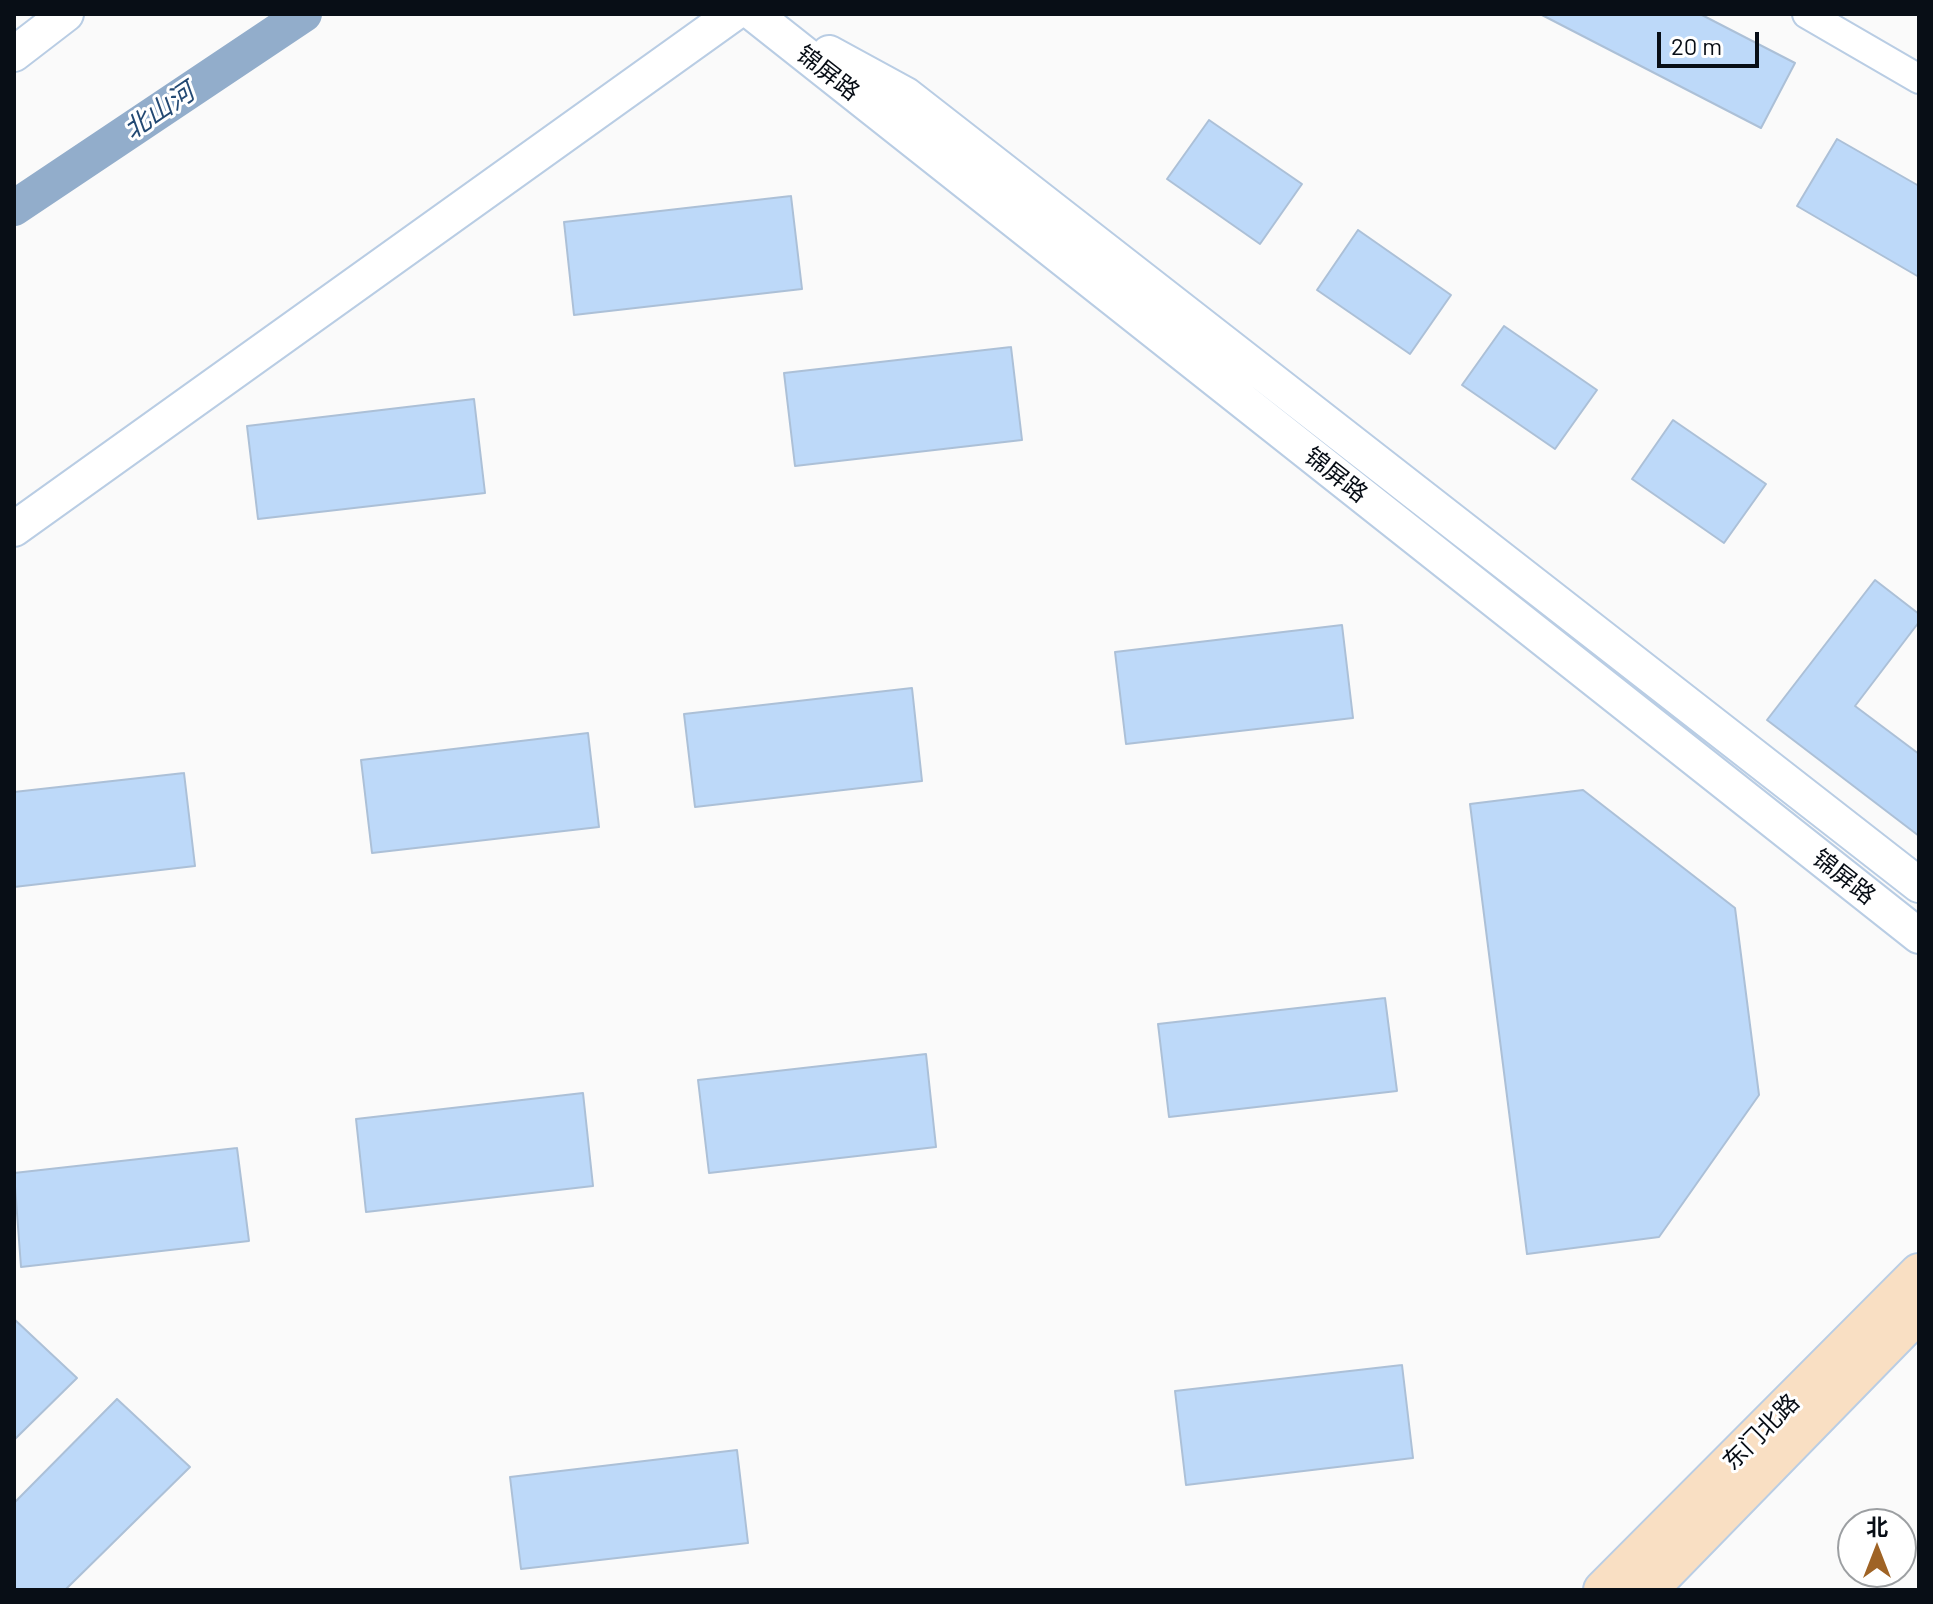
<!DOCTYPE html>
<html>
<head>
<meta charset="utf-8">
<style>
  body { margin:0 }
  #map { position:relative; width:1933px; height:1604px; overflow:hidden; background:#fafafa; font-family:Barlow,"Noto Sans SC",sans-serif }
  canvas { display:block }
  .frame { position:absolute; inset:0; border:16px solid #080e16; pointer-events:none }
  .north { position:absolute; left:1837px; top:1508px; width:80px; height:80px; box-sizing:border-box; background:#fff; border:2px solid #9c9fa2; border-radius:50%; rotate:0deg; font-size:22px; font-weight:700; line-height:32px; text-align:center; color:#080e16 }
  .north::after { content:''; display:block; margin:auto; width:28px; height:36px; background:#9f6325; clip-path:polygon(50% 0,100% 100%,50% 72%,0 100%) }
  .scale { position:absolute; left:1657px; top:32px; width:102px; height:36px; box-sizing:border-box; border:4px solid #080e16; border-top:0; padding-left:10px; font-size:24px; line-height:28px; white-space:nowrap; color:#080e16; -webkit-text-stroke:6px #fff; paint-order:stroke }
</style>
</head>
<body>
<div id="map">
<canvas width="1933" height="1604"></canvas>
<div class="frame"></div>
<div class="north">北</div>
<div class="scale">20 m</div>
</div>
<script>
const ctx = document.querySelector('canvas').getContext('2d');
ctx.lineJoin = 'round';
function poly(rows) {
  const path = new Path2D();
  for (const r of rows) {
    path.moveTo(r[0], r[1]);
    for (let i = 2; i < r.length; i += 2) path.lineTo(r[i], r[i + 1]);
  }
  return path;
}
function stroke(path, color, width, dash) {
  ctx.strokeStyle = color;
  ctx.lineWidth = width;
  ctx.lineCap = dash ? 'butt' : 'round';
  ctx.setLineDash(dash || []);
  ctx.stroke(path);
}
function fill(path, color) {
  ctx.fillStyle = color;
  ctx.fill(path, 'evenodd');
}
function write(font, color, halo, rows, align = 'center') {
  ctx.font = font + ' Barlow,"Noto Sans SC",sans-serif';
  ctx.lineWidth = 6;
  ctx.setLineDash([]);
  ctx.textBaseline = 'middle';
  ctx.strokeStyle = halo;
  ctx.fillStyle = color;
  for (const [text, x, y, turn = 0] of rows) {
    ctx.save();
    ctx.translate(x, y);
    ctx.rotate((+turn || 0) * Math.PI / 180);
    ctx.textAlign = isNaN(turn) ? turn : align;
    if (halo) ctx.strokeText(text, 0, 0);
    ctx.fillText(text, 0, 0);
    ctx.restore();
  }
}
const canal = poly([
  [14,208,304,14]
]);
const building = poly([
  [1540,14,1700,14,1795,63,1761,128,1540,14],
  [1209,120,1302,184,1260,244,1167,179,1209,120],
  [1837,139,1919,186,1919,277,1797,206,1837,139],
  [791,196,802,289,574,315,564,222,791,196],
  [1358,230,1451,295,1410,354,1317,290,1358,230],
  [1504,326,1597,390,1555,449,1462,385,1504,326],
  [1011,347,1022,440,795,466,784,373,1011,347],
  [474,399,485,493,258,519,247,426,474,399],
  [1673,420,1766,484,1724,543,1632,479,1673,420],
  [1875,580,1919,614,1919,622,1855,706,1919,754,1919,836,1767,720,1875,580],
  [1342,625,1353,718,1126,744,1115,652,1342,625],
  [912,688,922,781,695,807,684,714,912,688],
  [588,733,599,827,372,853,361,760,588,733],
  [184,773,195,866,14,887,14,792,184,773],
  [1583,790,1735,908,1759,1095,1659,1237,1527,1254,1470,804,1583,790],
  [1385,998,1397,1091,1169,1117,1158,1024,1385,998],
  [926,1054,936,1147,709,1173,698,1080,926,1054],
  [583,1093,593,1186,366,1212,356,1119,583,1093],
  [237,1148,249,1241,21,1267,14,1173,237,1148],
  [14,1319,77,1378,14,1440,14,1319],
  [1402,1365,1413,1458,1186,1485,1175,1391,1402,1365],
  [117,1399,190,1467,65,1590,14,1590,14,1503,117,1399],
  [737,1450,748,1543,521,1569,510,1477,737,1450]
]);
const minor = poly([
  [1807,14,1919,79]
]);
const tertiary = poly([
  [754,14,1919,936],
  [829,53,906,95,1919,885],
  [14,54,66,14],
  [14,529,733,14]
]);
const secondary = poly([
  [1603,1590,1919,1273],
  [1648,1590,1919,1312]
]);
const streetNames = [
  ["锦屏路",828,73,38],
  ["锦屏路",1336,475,38],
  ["锦屏路",1844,877,38],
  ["东门北路",1761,1432,-45]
];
const waterNames = [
  ["北山河",159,111,-34]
];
stroke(canal, '#92adcb', 36);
fill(building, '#bdd9f9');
stroke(building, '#acc0d7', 2);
stroke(minor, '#b9cde4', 32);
stroke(tertiary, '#b9cde4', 38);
stroke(secondary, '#b9cde4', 42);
stroke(minor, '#fff', 28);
stroke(tertiary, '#fff', 34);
stroke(secondary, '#f9dfc3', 38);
write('24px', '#080e16', '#fff', streetNames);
write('italic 26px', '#234973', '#fff', waterNames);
</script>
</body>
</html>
